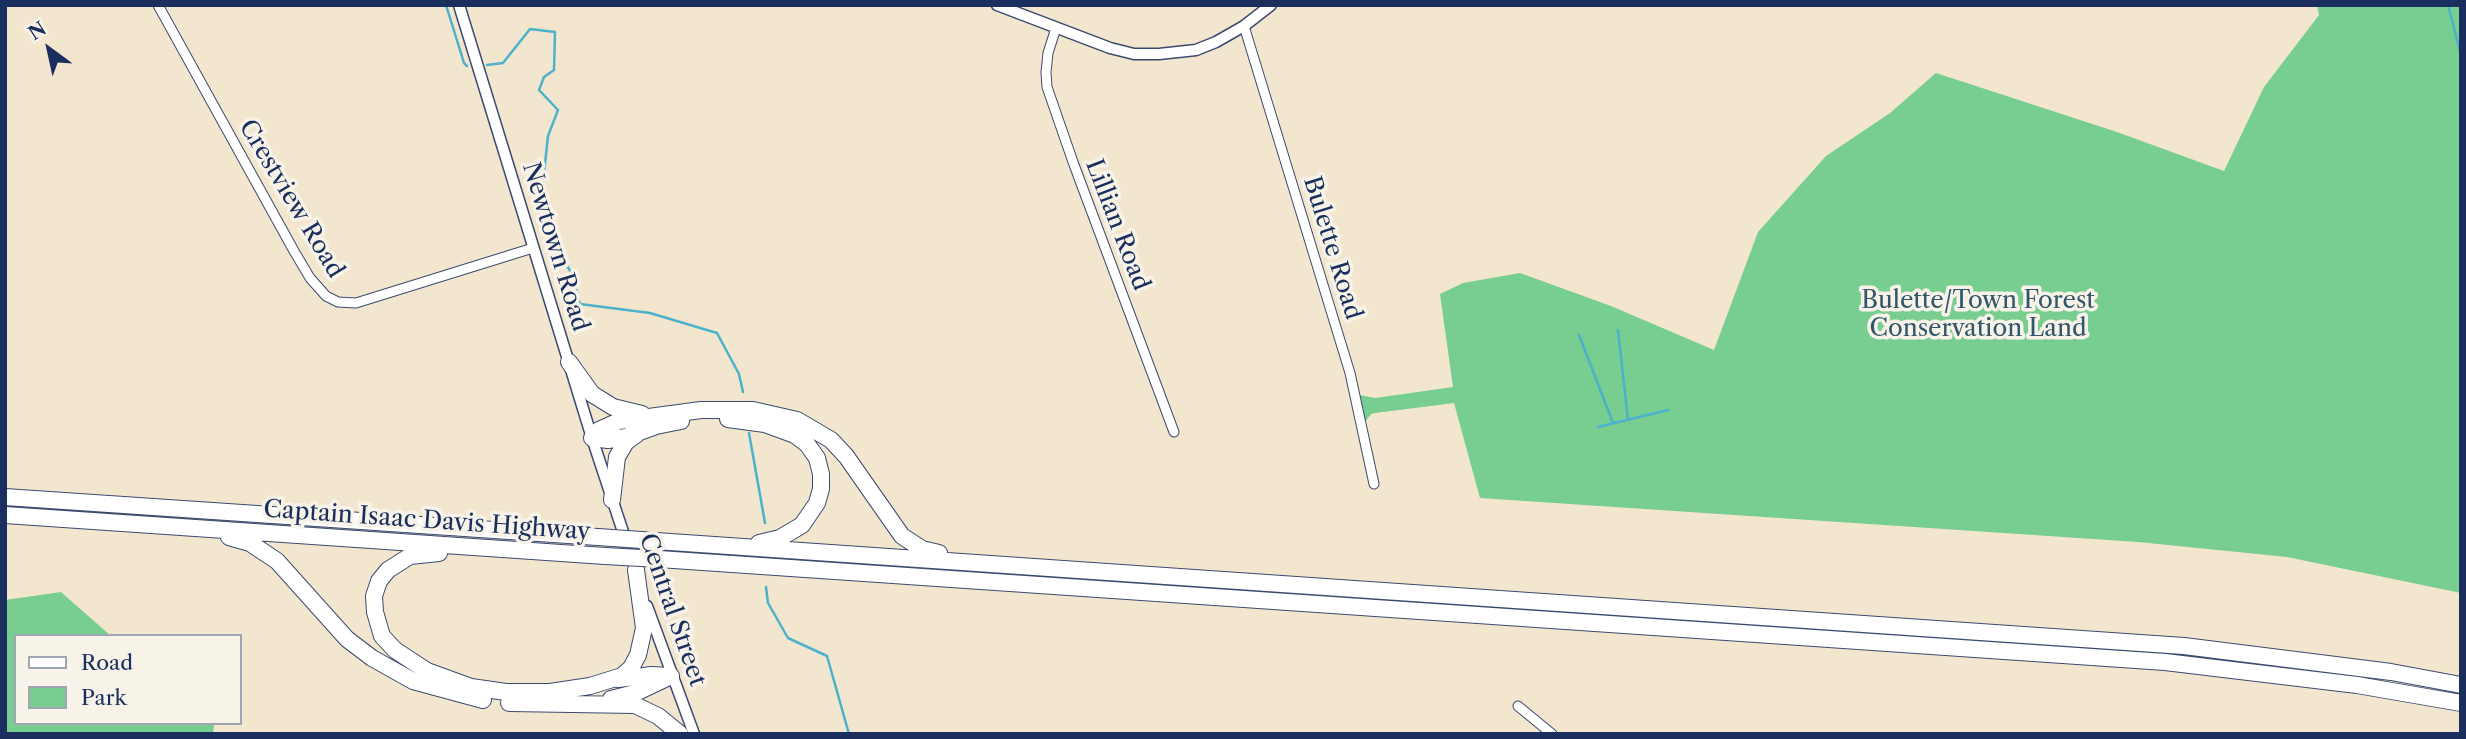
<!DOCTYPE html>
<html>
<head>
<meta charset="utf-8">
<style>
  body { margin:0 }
  #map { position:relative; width:2466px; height:739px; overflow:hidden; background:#f3e6cf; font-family:"Libre Caslon Text",serif }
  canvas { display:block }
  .frame { position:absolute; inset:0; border:7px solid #1b2f5e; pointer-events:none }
  .legend { position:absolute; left:14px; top:634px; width:228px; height:91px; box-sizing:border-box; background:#f7f3e8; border:2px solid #9fa5b1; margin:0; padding:9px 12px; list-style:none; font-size:21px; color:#1b2f5e }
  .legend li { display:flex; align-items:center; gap:14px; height:35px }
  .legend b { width:35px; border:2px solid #9fa5b1 }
  .north { position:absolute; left:14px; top:14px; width:70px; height:70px; -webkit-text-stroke:5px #f7f3e8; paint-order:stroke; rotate:327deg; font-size:19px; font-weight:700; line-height:28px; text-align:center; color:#1b2f5e }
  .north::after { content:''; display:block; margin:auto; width:24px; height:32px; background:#1b2f5e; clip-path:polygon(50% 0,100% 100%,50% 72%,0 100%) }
</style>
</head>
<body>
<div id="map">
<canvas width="2466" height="739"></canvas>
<div class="frame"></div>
<ul class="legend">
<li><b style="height:9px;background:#fff"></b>Road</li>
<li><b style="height:19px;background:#78cd91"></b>Park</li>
</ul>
<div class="north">N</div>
</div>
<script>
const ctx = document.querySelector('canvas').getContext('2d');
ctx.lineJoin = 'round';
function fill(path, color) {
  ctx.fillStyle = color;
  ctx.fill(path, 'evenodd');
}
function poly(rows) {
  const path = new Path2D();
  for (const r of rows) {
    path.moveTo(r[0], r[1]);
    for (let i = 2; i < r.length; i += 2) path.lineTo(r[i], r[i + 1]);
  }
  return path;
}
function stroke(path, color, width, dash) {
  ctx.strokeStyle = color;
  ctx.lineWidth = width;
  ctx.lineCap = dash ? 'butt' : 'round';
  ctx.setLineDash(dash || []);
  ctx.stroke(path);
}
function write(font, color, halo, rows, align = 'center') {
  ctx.font = font + ' "Libre Caslon Text",serif';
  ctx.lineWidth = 7;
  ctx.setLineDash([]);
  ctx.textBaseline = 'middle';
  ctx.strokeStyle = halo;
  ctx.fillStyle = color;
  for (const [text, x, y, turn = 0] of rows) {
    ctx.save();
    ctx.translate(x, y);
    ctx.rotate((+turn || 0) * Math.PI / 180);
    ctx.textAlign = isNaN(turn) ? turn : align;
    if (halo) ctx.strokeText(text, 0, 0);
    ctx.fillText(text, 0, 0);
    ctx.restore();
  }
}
const green = poly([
  [2317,5,2461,5,2461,593,2287,557,2138,542,1480,498,1454,403,1375,413,1371,414,1365,422,1360,395,1375,398,1453,387,1440,294,1463,283,1520,273,1611,306,1714,350,1758,232,1826,156,1890,113,1936,73,2117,132,2224,171,2264,87,2319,15],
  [61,592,111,636,16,636,16,723,211,723,214,726,213,734,5,734,5,600]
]);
const stream = poly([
  [446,5,464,63,467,66],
  [2448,5,2461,55],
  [487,65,503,63,530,29,555,32,554,70,544,77,539,90,558,110,548,136,539,219,572,274,580,304,650,313,717,333,739,374,743,392],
  [1618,330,1628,420],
  [1579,335,1613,423],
  [1598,427,1668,410],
  [749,433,765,523],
  [766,587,768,603,788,638,827,656,849,734]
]);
const minor = poly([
  [158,5,294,251,310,278,326,296,338,302,356,303,533,248],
  [1244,26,1350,373,1374,484],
  [1056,28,1048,53,1046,72,1047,87,1073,162,1174,432],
  [1518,706,1552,734]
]);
const tertiary = poly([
  [459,5,592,438,627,544],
  [997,5,1110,48,1134,54,1159,54,1196,50,1216,42,1244,26,1271,5],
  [647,606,694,734]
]);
const motorway = poly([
  [569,362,592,394,613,407,642,414],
  [728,419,765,424,795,435,807,444,817,458,821,474,821,489,817,503,802,525,780,538,759,543],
  [592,438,599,430,619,421,701,410,753,410,797,420,831,440,846,456,902,536,922,549,939,553],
  [592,438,608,440,626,437,656,426,681,421],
  [5,497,598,537],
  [612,500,617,457,626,442,637,434],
  [5,515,605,556],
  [229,537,250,543,277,561,347,639,372,658,413,681,483,700],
  [656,541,2184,646,2391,672,2461,685],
  [439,553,410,556,388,570,379,581,374,596,375,612,382,636,395,650,427,671,471,687,506,692,550,692,590,686,622,676,631,668,638,655,644,628,636,570],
  [659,559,2165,662,2357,685,2461,703],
  [618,679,652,675,671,676],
  [611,699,635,693,671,676],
  [509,703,635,705,658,716,680,734]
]);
const motorwayBridge = poly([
  [598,537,656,541],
  [605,556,659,559]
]);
const streetNames = [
  ["Crestview Road",291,199,59],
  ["Lillian Road",1117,225,69],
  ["Newtown Road",555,247,73],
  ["Bulette Road",1332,248,73],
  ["Captain Isaac Davis Highway",427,521,4],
  ["Central Street",672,610,71]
];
const parkNames = [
  ["Bulette/Town Forest",1978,301],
  ["Conservation Land",1978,329]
];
fill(green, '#78cd91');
stroke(stream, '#4cb1cb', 2.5);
stroke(minor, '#3b4a6f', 11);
stroke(tertiary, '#3b4a6f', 13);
stroke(motorway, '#3b4a6f', 18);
stroke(minor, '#fff', 9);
stroke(tertiary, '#fff', 10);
stroke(motorway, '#fff', 16);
stroke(motorwayBridge, '#3b4a6f', 18, []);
stroke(motorwayBridge, '#fff', 16);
write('24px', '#1b2f5e', '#f7f3e8', streetNames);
write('24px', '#32566b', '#f7f3e8', parkNames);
</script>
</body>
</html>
